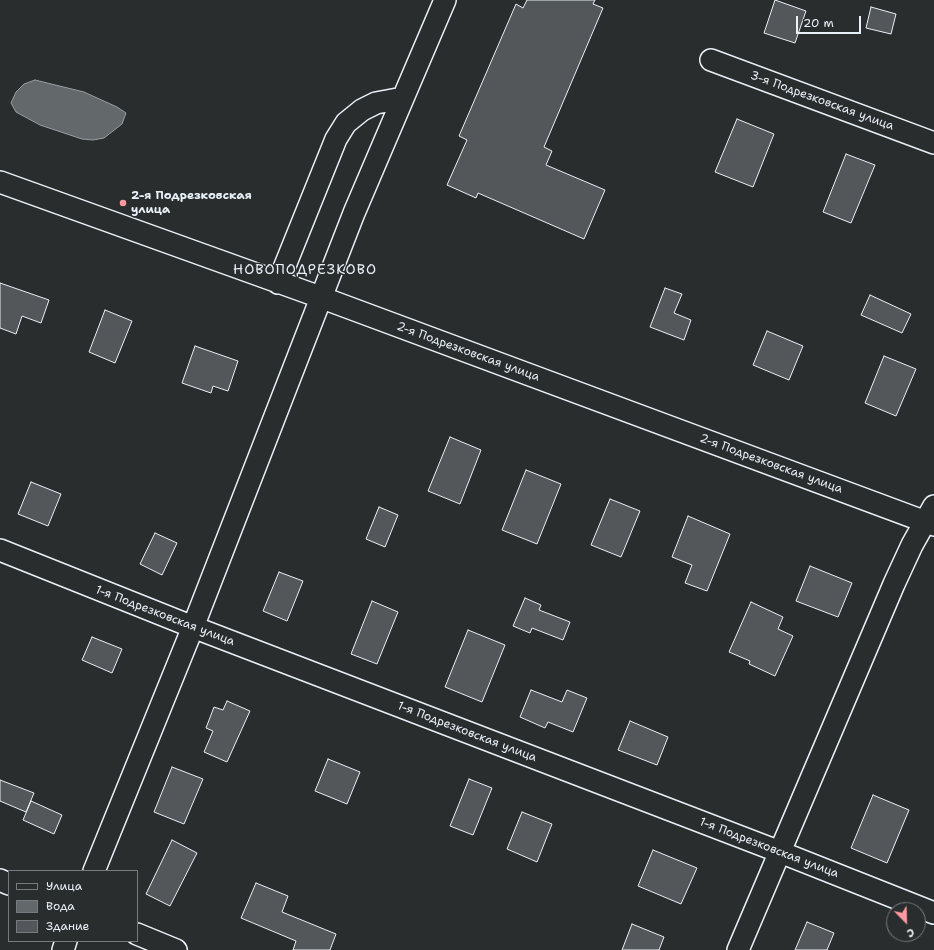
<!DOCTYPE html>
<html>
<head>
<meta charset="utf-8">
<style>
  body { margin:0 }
  #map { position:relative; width:934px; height:950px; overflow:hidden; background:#2a2d2e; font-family:"Shantell Sans",sans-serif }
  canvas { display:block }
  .legend { position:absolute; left:8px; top:870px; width:130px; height:72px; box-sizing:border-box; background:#2a2d2e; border:1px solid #767b7f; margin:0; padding:5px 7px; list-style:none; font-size:12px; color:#e8f1f8 }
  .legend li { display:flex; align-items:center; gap:8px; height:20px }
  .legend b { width:20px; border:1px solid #767b7f }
  .north { position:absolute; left:886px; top:902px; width:40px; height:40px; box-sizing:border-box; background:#2a2d2e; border:1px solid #767b7f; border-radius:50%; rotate:157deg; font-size:11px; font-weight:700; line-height:16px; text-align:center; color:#e8f1f8 }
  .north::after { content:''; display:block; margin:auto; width:14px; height:18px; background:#ff9aa2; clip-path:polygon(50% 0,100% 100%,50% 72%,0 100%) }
  .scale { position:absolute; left:796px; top:16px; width:65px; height:18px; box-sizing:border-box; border:2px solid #e8f1f8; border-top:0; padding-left:5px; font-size:12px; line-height:14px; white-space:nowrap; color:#e8f1f8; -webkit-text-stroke:3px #2a2d2e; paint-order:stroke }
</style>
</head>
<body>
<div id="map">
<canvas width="934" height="950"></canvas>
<ul class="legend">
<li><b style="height:5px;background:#2a2d2e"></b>Улица</li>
<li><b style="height:11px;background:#63686b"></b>Вода</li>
<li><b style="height:11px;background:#535759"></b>Здание</li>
</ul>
<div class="north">С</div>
<div class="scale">20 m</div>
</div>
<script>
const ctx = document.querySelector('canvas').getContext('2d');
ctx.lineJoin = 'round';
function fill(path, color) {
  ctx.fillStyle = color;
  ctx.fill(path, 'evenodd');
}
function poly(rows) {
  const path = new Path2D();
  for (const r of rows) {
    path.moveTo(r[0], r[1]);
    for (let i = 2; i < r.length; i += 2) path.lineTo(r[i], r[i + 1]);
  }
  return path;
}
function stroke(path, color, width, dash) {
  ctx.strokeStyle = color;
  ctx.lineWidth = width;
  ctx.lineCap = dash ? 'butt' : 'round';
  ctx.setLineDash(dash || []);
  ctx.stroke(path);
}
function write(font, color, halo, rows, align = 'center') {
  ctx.font = font + ' "Shantell Sans",sans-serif';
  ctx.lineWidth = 3;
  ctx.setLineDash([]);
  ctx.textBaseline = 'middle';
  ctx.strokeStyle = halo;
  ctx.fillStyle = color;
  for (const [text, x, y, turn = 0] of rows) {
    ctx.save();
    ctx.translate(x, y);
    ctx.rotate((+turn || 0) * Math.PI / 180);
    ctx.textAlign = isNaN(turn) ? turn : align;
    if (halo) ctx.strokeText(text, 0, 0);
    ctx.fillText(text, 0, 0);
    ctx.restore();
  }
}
const water = poly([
  [35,80,84,92,117,107,126,113,122,124,104,138,93,140,82,139,40,125,16,112,11,103,16,92,24,84,35,80]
]);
const building = poly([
  [527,0,595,0,593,4,603,8,544,147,552,151,546,165,605,190,584,239,478,193,476,198,447,185,467,140,459,136,516,4,523,8,527,0],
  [775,0,806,11,795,43,764,33,775,0],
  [871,7,896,14,891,34,866,28,871,7],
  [737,119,774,134,753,187,715,172,737,119],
  [846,154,875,165,851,223,823,212,846,154],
  [0,283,49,300,41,323,22,316,16,334,0,328,0,283],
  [665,288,682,294,674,313,691,320,684,340,650,327,665,288],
  [870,295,911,314,902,333,861,315,870,295],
  [105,310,132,321,115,363,89,352,105,310],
  [767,331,803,346,789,380,753,365,767,331],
  [195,346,238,361,228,391,213,386,211,393,182,383,195,346],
  [884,356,916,369,896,416,865,403,884,356],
  [450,437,481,450,460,504,428,491,450,437],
  [526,470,561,484,537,544,502,530,526,470],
  [31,482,61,494,48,526,18,514,31,482],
  [610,499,640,511,621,557,591,545,610,499],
  [379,507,398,515,385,547,366,539,379,507],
  [688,516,730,534,707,591,685,583,692,565,672,557,688,516],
  [155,533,177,543,162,575,140,564,155,533],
  [810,566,852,583,838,617,796,601,810,566],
  [279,572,303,581,287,621,263,611,279,572],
  [525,598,541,605,539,610,570,622,563,640,532,628,530,633,513,626,525,598],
  [372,601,398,612,377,664,351,654,372,601],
  [751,602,783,617,778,629,793,636,775,676,749,664,750,661,729,652,751,602],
  [468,630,505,645,482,702,445,687,468,630],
  [92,637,122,649,112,673,82,660,92,637],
  [531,690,562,702,567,690,587,698,573,732,548,722,545,728,520,717,531,690],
  [227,701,250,711,227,762,204,752,213,731,206,728,214,707,223,710,227,701],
  [630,721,668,737,657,765,618,750,630,721],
  [328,759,360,772,347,804,315,791,328,759],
  [172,767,203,779,184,824,154,812,172,767],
  [469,779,492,788,473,835,450,826,469,779],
  [0,780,34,793,26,812,0,801,0,780],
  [873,795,909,810,887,863,851,848,873,795],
  [31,801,62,815,54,834,23,820,31,801],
  [522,812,552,824,537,862,507,849,522,812],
  [172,840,197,853,170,906,146,894,172,840],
  [653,850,697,868,681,904,638,886,653,850],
  [256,883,288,896,282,912,336,934,330,950,293,950,296,941,241,918,256,883],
  [807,922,834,933,827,950,795,950,807,922],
  [632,924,664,937,659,950,622,950,632,924]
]);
const minor = poly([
  [711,60,934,143],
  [0,182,320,297,934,525],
  [278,283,336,139,346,123,362,110,376,103,403,98],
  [0,550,193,627,780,852,934,913],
  [94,871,193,627,354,213,445,0],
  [0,880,9,884],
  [137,934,176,950],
  [63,950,66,941],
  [738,950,894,584,912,545,934,506]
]);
const markers = [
  [123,203,4,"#ff9aa2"]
];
const streetNames = [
  ["3-я Подрезковская улица",822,101,20],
  ["2-я Подрезковская улица",468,352,20],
  ["2-я Подрезковская улица",771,464,20],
  ["1-я Подрезковская улица",165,616,21],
  ["1-я Подрезковская улица",467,732,21],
  ["1-я Подрезковская улица",769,848,21]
];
const poiNames = [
  ["2-я Подрезковская",131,196],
  ["улица",131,210]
];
const quarterNames = [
  ["НОВОПОДРЕЗКОВО",305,270]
];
fill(water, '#63686b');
stroke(water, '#989fa3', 1);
fill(building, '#535759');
stroke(building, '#e8f1f8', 1);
stroke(minor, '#e8f1f8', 24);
stroke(minor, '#2a2d2e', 21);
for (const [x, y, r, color] of markers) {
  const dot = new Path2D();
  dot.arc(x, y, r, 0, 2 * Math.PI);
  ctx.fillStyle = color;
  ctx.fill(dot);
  stroke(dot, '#2a2d2e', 1.5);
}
write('12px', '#e8f1f8', '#2a2d2e', streetNames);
write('bold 12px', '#e8f1f8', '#2a2d2e', poiNames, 'left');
ctx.letterSpacing = '1px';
write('14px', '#e8f1f8', '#2a2d2e', quarterNames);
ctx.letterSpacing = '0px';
</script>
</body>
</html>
